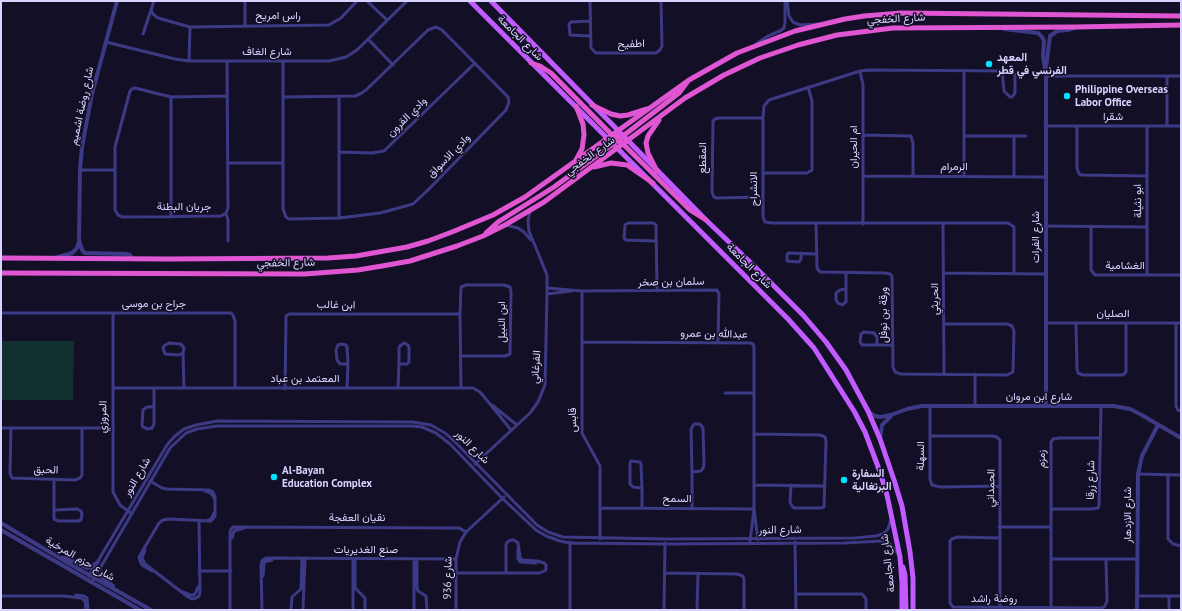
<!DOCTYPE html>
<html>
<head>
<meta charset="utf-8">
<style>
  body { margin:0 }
  #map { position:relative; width:1182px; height:611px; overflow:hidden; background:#130f26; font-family:"PT Sans",sans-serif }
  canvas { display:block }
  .frame { position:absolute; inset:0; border:2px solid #d9d4ff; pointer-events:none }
</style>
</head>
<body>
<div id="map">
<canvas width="1182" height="611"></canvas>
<div class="frame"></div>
</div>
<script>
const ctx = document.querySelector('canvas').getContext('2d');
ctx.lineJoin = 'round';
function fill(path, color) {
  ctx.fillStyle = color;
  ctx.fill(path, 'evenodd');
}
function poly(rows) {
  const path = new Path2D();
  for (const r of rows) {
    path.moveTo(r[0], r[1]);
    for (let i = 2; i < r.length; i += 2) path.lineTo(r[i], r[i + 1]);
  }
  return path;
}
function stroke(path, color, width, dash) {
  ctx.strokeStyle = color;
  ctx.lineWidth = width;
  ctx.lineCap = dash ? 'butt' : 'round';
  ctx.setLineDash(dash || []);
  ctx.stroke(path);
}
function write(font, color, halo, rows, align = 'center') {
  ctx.font = font + ' "PT Sans",Vazirmatn,sans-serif';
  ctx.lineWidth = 3;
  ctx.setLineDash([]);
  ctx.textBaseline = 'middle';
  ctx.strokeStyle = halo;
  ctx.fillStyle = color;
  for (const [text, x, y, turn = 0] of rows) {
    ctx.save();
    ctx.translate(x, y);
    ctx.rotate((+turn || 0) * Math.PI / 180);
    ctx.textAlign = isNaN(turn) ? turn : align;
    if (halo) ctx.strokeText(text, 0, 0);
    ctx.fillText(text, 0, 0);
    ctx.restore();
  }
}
const green = poly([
  [1,341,74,341,73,400,1,400]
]);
const minor = poly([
  [245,1,245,26],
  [367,1,387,20],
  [590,1,591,48,596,53,656,53,660,50,662,46,661,1],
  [787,1,789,16,793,22,800,25,819,24],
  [151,9,153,14,158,18,190,27,329,25,341,18,357,1],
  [590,21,571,22,569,24,570,35,590,36],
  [143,34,154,1],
  [369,40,393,65],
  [106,42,175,59,189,61,329,61,346,57,357,50,407,1],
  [756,44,768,36,780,31,784,28,785,22,785,1],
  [189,61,190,27],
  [283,61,283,209,286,217,289,219,339,218,380,213,413,204,428,190,506,110,509,102,508,97,442,30,436,27,428,30,366,90,360,94,355,96,283,97],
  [860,71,863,85,863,224],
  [964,71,964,176],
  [1002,71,1004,91,1010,97,1012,97,1015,93,1015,75,1013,72,1011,71,868,70,860,71,769,100,764,106,763,118,763,217,765,222,772,223,1008,223,1014,227,1014,273],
  [1046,76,1181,76],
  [226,96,171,97,135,88,132,89,130,91,115,147,115,210,118,215,122,217,221,216,226,213,228,208,227,61],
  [339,96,339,218],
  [171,97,171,217],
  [763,118,719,118,715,119,713,121,712,192,714,197,717,198,763,197],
  [1045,126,1181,126],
  [1077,126,1077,168,1079,174,1082,175,1147,176],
  [1167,126,1167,76],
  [863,135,911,136,913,143,913,176],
  [964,136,1026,136],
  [339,152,372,153,384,151,474,64],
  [227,163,283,163],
  [80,170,115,170],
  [763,173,807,173,812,170,812,101,808,87],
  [863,176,1045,177],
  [1014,177,1014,136],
  [226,213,228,220,228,241],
  [816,223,817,268,820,272,885,273,890,274,892,276,893,367,895,372,901,374,1007,375,1013,372,1014,331,1012,326,1007,324,944,324],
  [943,223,944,374],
  [506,225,518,228,524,232,531,240],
  [1045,226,1147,227],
  [1091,226,1091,270,1095,275,1181,275],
  [656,241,626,240,624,238,625,225,628,223,653,223,656,225,657,291],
  [801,253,801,259,799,262,787,261,787,255,788,253,817,254],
  [846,273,846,302,842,305,838,303,836,300,836,293,840,290,846,289],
  [944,273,1046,274],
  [1147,275,1147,126],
  [547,288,582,291,717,290,719,294,718,342],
  [582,291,582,433,600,466,600,539],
  [547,294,571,291],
  [1,313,231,313,233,315,235,321,235,388],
  [113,313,113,492,120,505,132,514],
  [1046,323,1181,323],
  [1176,323,1176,406,1178,410,1181,411],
  [1076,324,1077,369,1078,373,1083,375,1123,375,1126,372,1126,323],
  [582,342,750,343,753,344,754,347,754,509,758,540],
  [169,343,181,344,184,348,183,353,179,355,165,354,163,348,164,346,169,343],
  [404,343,408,345,409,348,409,362,407,364,399,364,399,348,400,346,404,343],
  [341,344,346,345,347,347,348,364,340,364,337,360,336,350,338,345,341,344],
  [877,345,877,337,874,333,864,332,861,334,860,342,862,345,893,345],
  [183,353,184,388],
  [460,356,505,356,510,354,511,292,510,287,504,285,466,285,461,287,460,314,461,388],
  [975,374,975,406],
  [113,388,473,388,480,392,490,404,511,430],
  [347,388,348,364],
  [398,388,399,364],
  [285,389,286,319,286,316,289,314,460,314],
  [725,393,754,393],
  [492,405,517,425],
  [930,405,930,479,932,485,940,487,1000,486],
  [147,407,154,407,154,424,152,428,148,429,143,427,142,425,143,410,147,407],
  [154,407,154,388],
  [694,424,700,424,703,428,704,465,703,468,701,471,692,472,691,429,694,424],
  [1,428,112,428],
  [11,428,10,473,12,478,75,480,80,478,82,475,82,429],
  [755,434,820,435,825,437,826,441,824,507,821,508,794,508,792,506,790,502,791,485],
  [930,436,992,436,997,437,1000,440,1000,608],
  [475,464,530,413,538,402,545,385,547,294,547,275,529,231,528,221,530,211],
  [1138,474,1181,475],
  [1168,475,1168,539,1173,544,1181,546],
  [150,481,162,488,167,489,209,490,213,492,215,497,215,516,211,521,169,519,163,520,159,523,139,557,140,561,142,565,152,571],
  [754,485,825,486],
  [205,491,211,493,214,498],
  [600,508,754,509],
  [642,508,642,488,641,464,640,462,631,461,630,463,630,484,633,487,642,488],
  [77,509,81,511,82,514,81,520,78,521,58,521,54,519,54,510,77,509],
  [692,509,692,472],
  [1051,509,1092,509,1098,508,1099,505,1101,406],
  [54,510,54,480],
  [206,521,211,519,214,513],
  [999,527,1051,527],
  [232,538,234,531,244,528],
  [999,538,957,537,952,539,950,541,950,603,953,607,1102,608,1105,606,1107,601,1106,560],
  [750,541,754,510],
  [570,542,570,610],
  [795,542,796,610],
  [518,549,518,559,520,562,536,563],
  [145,550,142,558,145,564,188,597,192,599,196,598,199,596,200,592,199,521],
  [353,559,353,610],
  [355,559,355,588,365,598,365,610],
  [414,559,414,610],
  [417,559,417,588,418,591,426,596,427,610],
  [1051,559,1137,559],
  [199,571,231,571],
  [457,573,540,573,546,570,546,565,544,563,537,561,522,560,520,557,518,543,514,540,511,540,507,542,506,545,506,573],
  [665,573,737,574,743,576,744,580,744,610],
  [89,576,167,445,174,437,184,429,196,425,217,421,413,422,431,425,445,433,454,441,537,525,548,532,563,537,665,539,855,538,876,536,883,534,888,529,891,519],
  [263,576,264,562,272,560],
  [92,582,170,448,186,433,197,429,217,426,413,426,422,427,436,433,450,444,502,498,536,530,546,536,560,541,570,543,665,544,844,543,882,541,889,543,899,555],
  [183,592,190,595,194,595,196,592,198,587],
  [796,594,862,594,866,599,866,610],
  [76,595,84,596,87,598,88,610],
  [1,596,64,596,81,598,85,601,86,610],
  [1137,596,1181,596],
  [1169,596,1169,610],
  [1051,608,1051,442,1053,439,1059,438,1100,438],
  [230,610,230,533,231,529,233,527,455,528,459,528,466,532],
  [262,610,261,565,262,561,266,558,456,559],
  [291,610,292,597,301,589,302,559],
  [303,610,305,559],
  [456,610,456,559,460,542,466,532,504,497],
  [664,610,665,543],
  [697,610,698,574]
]);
const tertiary = poly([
  [117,1,92,94,82,147,80,170,79,240,82,250,85,253,127,254,130,255,133,259],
  [1004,29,1038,33,1042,37,1044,41,1043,56,1046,76,1046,406],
  [1046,68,1050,36,1057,31,1067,30,1075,28],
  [58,257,72,253,77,248,79,242],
  [869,412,875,416,880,417,891,415,907,409,922,406,1114,406,1130,409,1140,414,1181,438],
  [880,439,882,425,891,416],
  [1,523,68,563,151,610],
  [1,530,140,610],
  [61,558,66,558,87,568,91,567,98,562],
  [100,569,102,577,113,586],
  [1137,610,1138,474,1142,456,1158,425]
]);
const primary = poly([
  [470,1,788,319,814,348,854,411,865,432,880,472,887,495,900,557,902,583,902,610],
  [491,1,706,220,753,265,803,315,826,342,846,370,868,411,880,439,894,480,902,506,910,552,913,578,913,610],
  [903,567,905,575,906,610]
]);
const trunk = poly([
  [531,63,540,66,551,73,613,136],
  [592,105,611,114,620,116,628,115,647,109],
  [619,142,623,136,679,93,688,81],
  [622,143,690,210,706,220],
  [576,160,582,149,584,135,583,124,576,106],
  [594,167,611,163,627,165,653,183],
  [657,171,648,153,646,143,648,136,659,120],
  [486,233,498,222,554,187,613,144,617,139,618,131],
  [1,258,168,259,328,258,356,256,407,247,428,241,452,232,493,215,525,197,689,80,737,53,795,31,845,19,864,16,901,13,1181,16],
  [1,273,305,274,358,270,382,266,410,261,457,246,483,236,505,225,544,202,685,98,724,75,760,58,798,45,837,35,893,28,1075,27,1181,25]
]);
const markers = [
  [989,64,4,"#00e5ff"],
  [1067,96,4,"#00e5ff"],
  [274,477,4,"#00e5ff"],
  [844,480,4,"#00e5ff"]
];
const streetNames = [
  ["راس امريح",278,16],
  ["شارع الخفجي",896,19,-3],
  ["شارع الجامعة",520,38,45],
  ["اطفيح",631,44,-1],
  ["شارع الغاف",267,52],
  ["شارع روضة اشميم",82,106,-78],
  ["وادي القرون",407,117,-45],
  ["شقرا",1113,117],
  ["ام الحيران",854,147,-90],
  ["وادي الاسواق",449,156,-46],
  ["شارع الخفجي",590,156,-36],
  ["المقطع",703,158,-90],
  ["الرمرام",954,167],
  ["الانشراح",754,189,-90],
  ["ابو نثيلة",1138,201,-91],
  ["جريان البطنة",184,207],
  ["شارع الفرات",1036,237,-90],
  ["شارع الخفجي",286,263,-1],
  ["شارع الجامعة",749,266,45],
  ["الغشامية",1125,266],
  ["سلمان بن صخر",671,282,-1],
  ["الحريثي",935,299,-90],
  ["جراح بن موسى",154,304],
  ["ابن غالب",336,305,1],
  ["الصليان",1113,314],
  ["ورقة بن نوفل",884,315,-90],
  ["ابن النبيل",502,322,-90],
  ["عبدالله بن عمرو",714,334,1],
  ["الفرغاني",536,367,-86],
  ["المعتمد بن عباد",305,379],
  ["شارع ابن مروان",1039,397],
  ["المروزي",103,417,-89],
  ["قابس",573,420,-92],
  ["شارع النور",472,447,45],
  ["السهلة",921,456,-90],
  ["زمزم",1042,459,-90],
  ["الحبق",46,470,1],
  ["شارع النور",137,477,-60],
  ["شارع زرقا",1091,480,-89],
  ["الحمداني",991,488,-89],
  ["السمح",677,499],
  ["شارع الازدهار",1128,515,-90],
  ["نقيان العفجة",357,518],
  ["شارع النور",780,530,-1],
  ["صنع الغديريات",366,550],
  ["شارع حزم المرخية",80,559,30],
  ["شارع الجامعة",888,563,-97],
  ["شارع 936",448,578,-89],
  ["روضة راشد",994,599]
];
const poiNames = [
  ["المعهد",997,58],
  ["الفرنسي في قطر",997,71],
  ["Philippine Overseas",1075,90],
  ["Labor Office",1075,103],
  ["Al-Bayan",282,471],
  ["Education Complex",282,484],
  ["السفارة",852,474],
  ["البرتغالية",852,487]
];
fill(green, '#12302f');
stroke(minor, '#3d3a85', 3);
stroke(tertiary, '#3d3a85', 4);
stroke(primary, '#c25bff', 5);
stroke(trunk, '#e055d1', 5);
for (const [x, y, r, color] of markers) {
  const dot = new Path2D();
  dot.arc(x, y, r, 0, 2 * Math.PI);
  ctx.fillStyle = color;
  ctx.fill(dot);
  stroke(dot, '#130f26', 1.5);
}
write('11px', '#d9d4ff', '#130f26', streetNames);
write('bold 11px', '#d9d4ff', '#130f26', poiNames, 'left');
</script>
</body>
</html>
